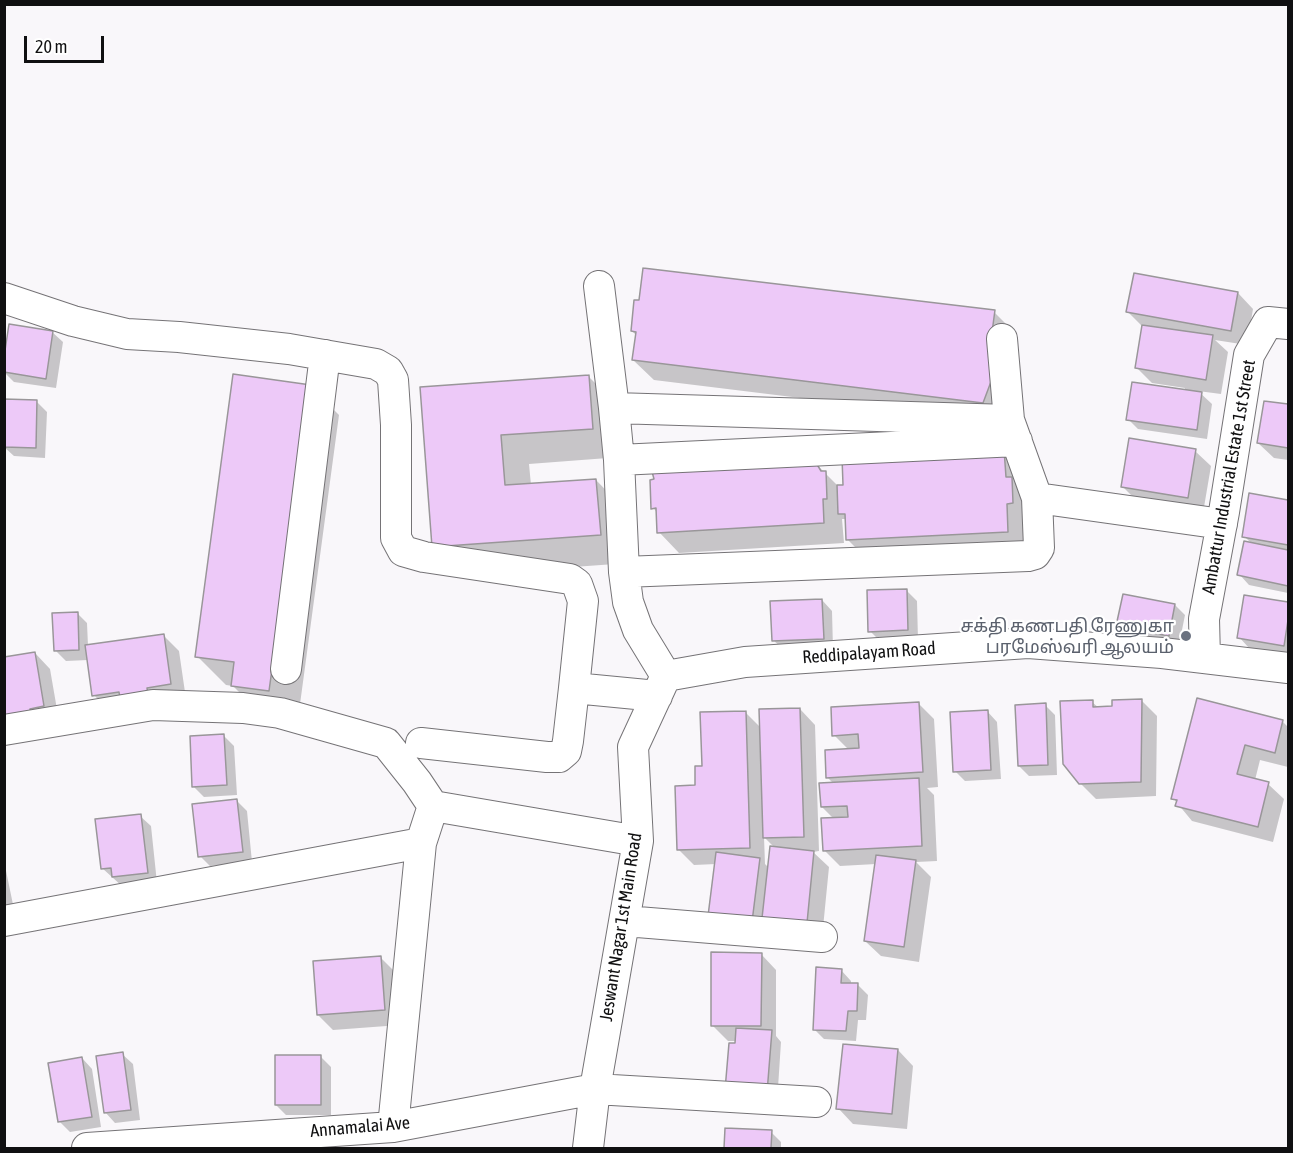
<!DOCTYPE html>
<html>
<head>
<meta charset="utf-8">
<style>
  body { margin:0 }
  #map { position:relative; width:1293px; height:1153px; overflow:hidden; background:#f9f7fa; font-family:"Asap Condensed",sans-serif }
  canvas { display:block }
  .frame { position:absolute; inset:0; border:6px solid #101011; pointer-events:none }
  .scale { position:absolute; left:24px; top:36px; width:80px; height:27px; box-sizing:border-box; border:3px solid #101011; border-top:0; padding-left:8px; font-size:18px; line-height:21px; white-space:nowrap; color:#101011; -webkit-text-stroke:4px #fff; paint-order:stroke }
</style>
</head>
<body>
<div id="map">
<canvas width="1293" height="1153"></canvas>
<div class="frame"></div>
<div class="scale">20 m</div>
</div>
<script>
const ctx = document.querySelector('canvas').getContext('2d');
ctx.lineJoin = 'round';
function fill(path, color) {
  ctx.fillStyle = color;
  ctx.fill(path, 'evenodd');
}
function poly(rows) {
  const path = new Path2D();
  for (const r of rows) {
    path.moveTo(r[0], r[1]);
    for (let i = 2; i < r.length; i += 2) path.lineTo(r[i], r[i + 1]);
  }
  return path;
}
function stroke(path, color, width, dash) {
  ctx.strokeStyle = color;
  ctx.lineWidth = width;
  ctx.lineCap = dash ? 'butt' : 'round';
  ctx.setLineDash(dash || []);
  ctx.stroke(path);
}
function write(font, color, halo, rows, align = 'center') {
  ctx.font = font + ' "Asap Condensed","Noto Sans Tamil",sans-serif';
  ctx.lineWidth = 4.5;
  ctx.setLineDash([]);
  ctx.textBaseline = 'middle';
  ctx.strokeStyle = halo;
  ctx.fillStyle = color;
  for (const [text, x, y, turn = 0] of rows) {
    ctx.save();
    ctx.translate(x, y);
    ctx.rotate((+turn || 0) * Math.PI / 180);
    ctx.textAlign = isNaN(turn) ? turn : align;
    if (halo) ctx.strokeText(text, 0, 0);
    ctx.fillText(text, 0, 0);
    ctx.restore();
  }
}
const shadow = poly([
  [1238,293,1253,309,1247,345,1215,340,1228,352,1221,394,1198,391,1212,404,1207,439,1138,429,1128,419,1184,391,1185,388,1152,383,1137,368,1143,327,1128,312],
  [994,312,1014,332,1004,423,654,380,633,360,637,336,632,331],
  [52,332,63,342,56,388,14,382,4,372,4,367],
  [588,376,617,405,621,457,529,464,531,485,596,480,624,509,629,563,462,575,433,547,422,388],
  [310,386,339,415,298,719,261,714,233,686,226,685,197,656],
  [37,402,47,412,45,458,14,456,4,447,4,407],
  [1265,402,1288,406,1288,460,1274,458,1258,443],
  [1004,451,1025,492,1028,552,868,560,848,540,847,521,845,519,842,519,844,543,679,553,659,532,658,513,653,508,815,463,839,487],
  [1195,451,1211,466,1203,513,1138,502,1122,486],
  [1251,495,1288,501,1288,593,1249,585,1239,574,1252,544,1244,536],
  [907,591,917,601,918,640,880,641,870,631],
  [1245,597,1288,604,1288,654,1249,648,1239,637],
  [822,600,832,611,833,649,784,650,773,640],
  [1175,605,1185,615,1179,645,1128,635,1118,625],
  [77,613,87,623,88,646,163,635,179,651,186,699,109,711,94,695,88,660,66,661,56,651],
  [35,653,50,669,59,721,4,726,4,658],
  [1141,700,1157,716,1156,796,1096,799,1080,783,1092,702,1099,708,1113,708],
  [1198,700,1282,721,1288,727,1288,767,1260,760,1255,780,1268,784,1284,799,1273,842,1192,821,1173,798],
  [919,704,934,719,938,787,927,788,934,795,937,861,916,862,931,877,919,962,881,956,865,941,876,864,840,866,824,850,834,819,822,807,834,784,827,777,849,750,834,735],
  [1045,705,1055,715,1057,775,1029,776,1019,766],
  [800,709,815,725,819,851,813,852,829,867,822,938,766,945,716,864,694,865,678,849,703,767,745,712,761,728],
  [764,837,775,848,769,868,765,864],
  [987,711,997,722,1001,779,965,781,955,771],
  [224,736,234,746,237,795,204,797,194,787],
  [237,801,247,811,252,862,210,866,200,856],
  [140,816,151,826,157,883,123,887,102,868],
  [4,861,16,919,4,921],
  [761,954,776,970,776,1036,781,1042,777,1103,736,1045,737,1041,728,1041,712,1025],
  [380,957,396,973,400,1025,333,1030,318,1015],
  [841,970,851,981,851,985,858,985,868,995,866,1020,858,1020,856,1041,824,1039,814,1029],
  [898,1050,913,1066,907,1129,853,1124,838,1108],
  [122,1054,133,1064,140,1120,115,1123,105,1112],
  [321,1057,331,1067,331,1115,286,1115,276,1105],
  [82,1058,92,1069,101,1127,70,1132,60,1122],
  [727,1130,771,1132,781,1142,781,1148,726,1148]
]);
const building = poly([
  [643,268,995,310,991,340,995,371,983,403,632,360,636,332,631,331,634,300,639,300,643,268],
  [1134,273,1238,292,1231,331,1126,312,1134,273],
  [9,324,53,331,46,379,4,372,4,357,9,324],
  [1142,325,1213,335,1206,380,1135,368,1142,325],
  [233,374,311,385,269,691,231,686,234,662,195,657,233,374],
  [589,375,593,429,501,435,505,485,596,479,601,535,432,547,420,387,589,375],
  [1132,382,1202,392,1197,430,1126,420,1132,382],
  [4,399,37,400,36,448,4,447,4,399],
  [1264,401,1288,404,1288,448,1257,443,1264,401],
  [1129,438,1196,449,1188,498,1121,487,1129,438],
  [1004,449,1006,477,1012,477,1013,503,1007,504,1008,532,846,540,845,514,838,514,837,485,843,485,842,457,1004,449],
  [815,461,821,471,826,471,827,499,823,499,824,523,657,533,656,508,651,509,650,480,654,479,651,468,815,461],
  [1249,493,1288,500,1288,545,1242,537,1249,493],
  [1244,541,1288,550,1288,586,1237,575,1244,541],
  [907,589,908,630,868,632,867,590,907,589],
  [1123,594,1175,604,1169,636,1116,626,1123,594],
  [1244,595,1288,602,1288,620,1284,646,1237,638,1244,595],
  [822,599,824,639,772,641,770,601,822,599],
  [78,612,79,650,54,651,52,613,78,612],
  [164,634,171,684,147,688,149,699,121,704,119,692,92,696,85,645,164,634],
  [35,652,44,706,30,709,31,717,7,721,4,709,4,657,35,652],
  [1197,698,1283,720,1275,753,1245,745,1237,774,1269,782,1258,827,1175,806,1177,800,1171,799,1197,698],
  [1142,699,1141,782,1079,784,1063,764,1060,701,1093,700,1093,707,1112,706,1112,700,1142,699],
  [919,702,923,772,826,778,825,750,859,748,858,734,832,736,831,707,919,702],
  [1046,703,1048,765,1018,766,1015,705,1046,703],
  [800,708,804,837,763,838,759,709,800,708],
  [988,710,991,770,953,772,950,712,988,710],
  [746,711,750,848,677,850,675,786,695,785,695,766,702,766,700,712,746,711],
  [224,734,227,785,192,787,190,736,224,734],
  [919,778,922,846,823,851,821,818,848,817,847,806,821,807,819,783,919,778],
  [237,799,243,852,198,857,192,804,237,799],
  [141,814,148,873,112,877,111,868,101,869,95,819,141,814],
  [770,846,814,851,807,923,762,918,770,846],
  [716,852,760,858,751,930,707,924,716,852],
  [876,855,916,860,904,947,864,941,876,855],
  [711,952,762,953,761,1026,711,1026,711,952],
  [381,956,385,1010,317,1015,313,961,381,956],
  [816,967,842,969,841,983,858,983,857,1011,848,1011,846,1031,813,1030,816,967],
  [736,1028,772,1030,767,1093,725,1090,729,1043,735,1043,736,1028],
  [843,1044,898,1049,892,1114,836,1109,843,1044],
  [123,1052,131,1110,104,1113,96,1056,123,1052],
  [275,1055,321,1055,321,1105,275,1105,275,1055],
  [82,1057,92,1117,58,1122,48,1063,82,1057],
  [725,1128,772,1130,771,1148,724,1148,725,1128]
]);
const street = poly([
  [599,286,614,408],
  [4,298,73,321,127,334,179,337,289,349,376,364,388,371,393,380,396,425,396,538,403,551,424,557,570,579,577,584,583,601,574,688,657,696],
  [1002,339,1009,420],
  [619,460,1017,441],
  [624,572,1028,556,1035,554,1039,548,1037,498],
  [1205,658,1204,619,1224,512,1249,355,1268,322,1288,324],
  [286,669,325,355],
  [666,676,638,630,628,602,624,572,619,460,614,408,1009,420,1037,498,1222,524],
  [666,676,745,662,1028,643,1162,653,1288,668],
  [4,730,153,705,243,708,280,713,386,743,417,782,433,806],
  [421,743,547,757,559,757,566,751,568,741,574,688],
  [4,921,421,843,433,806,638,841],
  [625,921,822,937],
  [393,1127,421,843],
  [87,1148,393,1127,595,1089,816,1102],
  [588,1148,595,1089,638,841,633,747,664,680]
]);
const markers = [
  [1186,636,6,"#6b7280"]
];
const streetNames = [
  ["Ambattur Industrial Estate 1st Street",1229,477,-80],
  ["Reddipalayam Road",869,653,-4],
  ["Jeswant Nagar 1st Main Road",621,927,-81],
  ["Annamalai Ave",360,1127,-5]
];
const worshipNames = [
  ["சக்தி கணபதி ரேணுகா",1174,626],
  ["பரமேஸ்வரி ஆலயம்",1174,647]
];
fill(shadow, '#0003');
fill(building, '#edc9f8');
stroke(building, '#999699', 1.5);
stroke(street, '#757376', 32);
stroke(street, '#fff', 30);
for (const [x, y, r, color] of markers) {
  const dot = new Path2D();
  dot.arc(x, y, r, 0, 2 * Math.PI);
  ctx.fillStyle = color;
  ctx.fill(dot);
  stroke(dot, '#fff', 2);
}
write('18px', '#101011', '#fff', streetNames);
write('18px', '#5b616d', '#fff', worshipNames, 'right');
</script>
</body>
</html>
